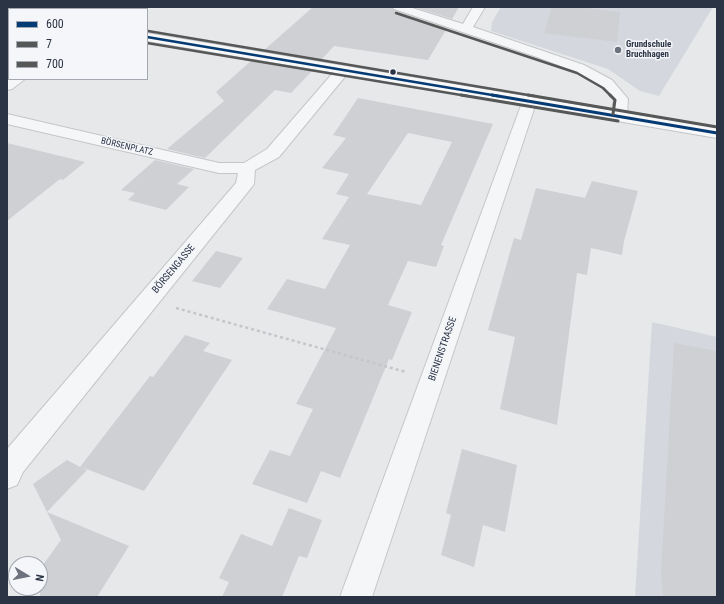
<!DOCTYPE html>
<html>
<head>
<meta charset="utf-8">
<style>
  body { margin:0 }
  #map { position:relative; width:724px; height:604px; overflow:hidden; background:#e6e8ea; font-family:"Roboto Condensed",sans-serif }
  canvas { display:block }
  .frame { position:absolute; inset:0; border:8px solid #2b3445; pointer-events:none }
  .legend { position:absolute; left:8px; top:8px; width:140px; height:72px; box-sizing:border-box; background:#f4f6f9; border:1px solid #a4a8b1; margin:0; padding:5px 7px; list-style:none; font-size:12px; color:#2b3445 }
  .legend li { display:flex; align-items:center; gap:8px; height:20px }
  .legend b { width:20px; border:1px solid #a4a8b1 }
  .north { position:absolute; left:8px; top:556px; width:40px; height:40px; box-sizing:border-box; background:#f4f6f9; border:1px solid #a4a8b1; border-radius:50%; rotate:100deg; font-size:11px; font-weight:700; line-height:16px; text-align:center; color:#2b3445 }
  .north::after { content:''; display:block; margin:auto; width:14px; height:18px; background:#6c737f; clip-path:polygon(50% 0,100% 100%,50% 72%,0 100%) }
</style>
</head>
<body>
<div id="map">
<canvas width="724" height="604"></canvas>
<div class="frame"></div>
<ul class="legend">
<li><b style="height:5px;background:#053b74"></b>600</li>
<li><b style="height:5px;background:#565757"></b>7</li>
<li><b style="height:5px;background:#565757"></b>700</li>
</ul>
<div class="north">N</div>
</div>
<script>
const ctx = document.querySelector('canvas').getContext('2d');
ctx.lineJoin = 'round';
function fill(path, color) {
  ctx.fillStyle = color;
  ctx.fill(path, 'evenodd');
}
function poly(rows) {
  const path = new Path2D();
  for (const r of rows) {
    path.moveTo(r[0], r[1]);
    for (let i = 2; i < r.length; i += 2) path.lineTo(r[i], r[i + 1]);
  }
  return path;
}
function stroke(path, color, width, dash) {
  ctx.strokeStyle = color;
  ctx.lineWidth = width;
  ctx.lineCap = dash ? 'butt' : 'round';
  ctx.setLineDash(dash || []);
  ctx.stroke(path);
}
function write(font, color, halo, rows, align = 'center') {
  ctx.font = font + ' "Roboto Condensed",sans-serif';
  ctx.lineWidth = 3;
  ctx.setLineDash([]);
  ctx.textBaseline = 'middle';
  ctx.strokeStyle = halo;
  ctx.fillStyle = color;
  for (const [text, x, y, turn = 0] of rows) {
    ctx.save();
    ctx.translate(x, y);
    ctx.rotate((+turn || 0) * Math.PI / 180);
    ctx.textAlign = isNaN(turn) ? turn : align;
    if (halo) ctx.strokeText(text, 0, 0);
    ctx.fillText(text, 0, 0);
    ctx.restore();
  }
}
const built = poly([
  [501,7,713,7,659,96,640,91,608,69,491,31,492,22],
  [652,322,717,337,717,597,635,597]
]);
const building = poly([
  [313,7,390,7,394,10,447,28,428,60,334,46,321,60,263,51],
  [414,7,459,7,452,19],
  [552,7,577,7,620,12,617,42,544,33],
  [252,60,312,71,291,93,275,90,205,158,167,149,224,101,216,92],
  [358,98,493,124,441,245,444,246,436,267,408,261,388,305,412,312,392,360,389,359,340,478,321,471,307,503,252,484,270,450,290,456,313,409,296,404,336,328,267,309,287,279,325,289,350,245,322,239,349,197,336,194,349,174,322,168,346,138,333,135],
  [408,133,452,142,421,205,367,194],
  [7,143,85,162,63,180,60,179,7,221],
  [155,160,194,169,177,184,189,187,166,210,128,200,135,193,121,190],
  [592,181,638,191,624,241,622,255,591,248,587,275,577,273,557,425,500,409,515,337,488,330,514,238,521,240,536,188,585,198],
  [216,251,243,258,220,288,192,281],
  [185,335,210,343,203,351,232,360,144,491,81,467,87,470,47,512,33,484,67,460,80,467,150,376,153,377],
  [674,343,717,351,717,597,663,597,661,574],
  [462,449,517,465,505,532,483,525,474,567,441,555,451,515,446,513],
  [289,508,322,520,307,558,299,556,282,597,222,597,229,582,219,578,241,534,272,546],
  [47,512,129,546,97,597,40,597,40,569,61,540]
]);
const path = poly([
  [176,308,406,372]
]);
const street = poly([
  [392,7,409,7,463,24,473,7,485,7,473,27,584,65,612,80,628,99,627,115,624,118,619,120,614,118,611,115,614,99,612,96,602,86,574,71,537,57,394,9,392,7],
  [343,66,348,67,350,70,348,73,279,157,255,170,254,184,251,188,23,472,17,485,7,489,7,449,236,183,238,173,219,173,7,124,7,114,219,163,244,163,267,149,338,67,343,66],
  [9,79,25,79,12,89,7,90,7,80,9,79],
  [530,96,535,97,537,100,372,597,340,597,523,100,525,97,530,96]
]);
const primary = poly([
  [7,10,9,10,9,17,7,17,7,10],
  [147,33,717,128,717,138,147,41,147,33]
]);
const bus1Far1 = poly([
  [147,37,498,96]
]);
const bus1 = poly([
  [492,95,717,133]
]);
const bus2Far1 = poly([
  [396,13,577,73,603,88,611,96],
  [147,43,467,96]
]);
const bus2 = poly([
  [461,95,618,121],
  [610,95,615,100,613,114]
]);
const bus3Far1 = poly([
  [148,31,534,96]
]);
const bus3 = poly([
  [528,95,717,127]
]);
const markers = [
  [618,50,4,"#6c737f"],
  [393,72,3.5,"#2b3445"]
];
const farPoinames = [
  ["Grundschule",626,45],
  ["Bruchhagen",626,55]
];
const farStreetnames = [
  ["BÖRSENPLATZ",127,147,13]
];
const streetNames = [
  ["BÖRSENGASSE",174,269,-50],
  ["BIENENSTRASSE",443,349,-71]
];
fill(built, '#d4d7dd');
fill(building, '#ced0d3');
stroke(street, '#c4c6c8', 2);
stroke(primary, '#c2c5c8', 2);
stroke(path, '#c5c6ca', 2.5, [3, 3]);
fill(street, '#f5f6f7');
fill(primary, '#f8f8f8');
stroke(bus1Far1, '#053b74', 2.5);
stroke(bus1, '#053b74', 3);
stroke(bus2Far1, '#565757', 2.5);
stroke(bus2, '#565757', 3);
stroke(bus3Far1, '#565757', 2.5);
stroke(bus3, '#565757', 3);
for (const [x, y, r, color] of markers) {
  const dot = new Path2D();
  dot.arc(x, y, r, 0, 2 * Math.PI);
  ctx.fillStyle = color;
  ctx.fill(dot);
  stroke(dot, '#f4f6f9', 1.5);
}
write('bold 9px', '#2b3445', '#f4f6f9', farPoinames, 'left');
write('9px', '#2b3445', '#f4f6f9', farStreetnames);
write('10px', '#2b3445', '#f4f6f9', streetNames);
</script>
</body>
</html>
